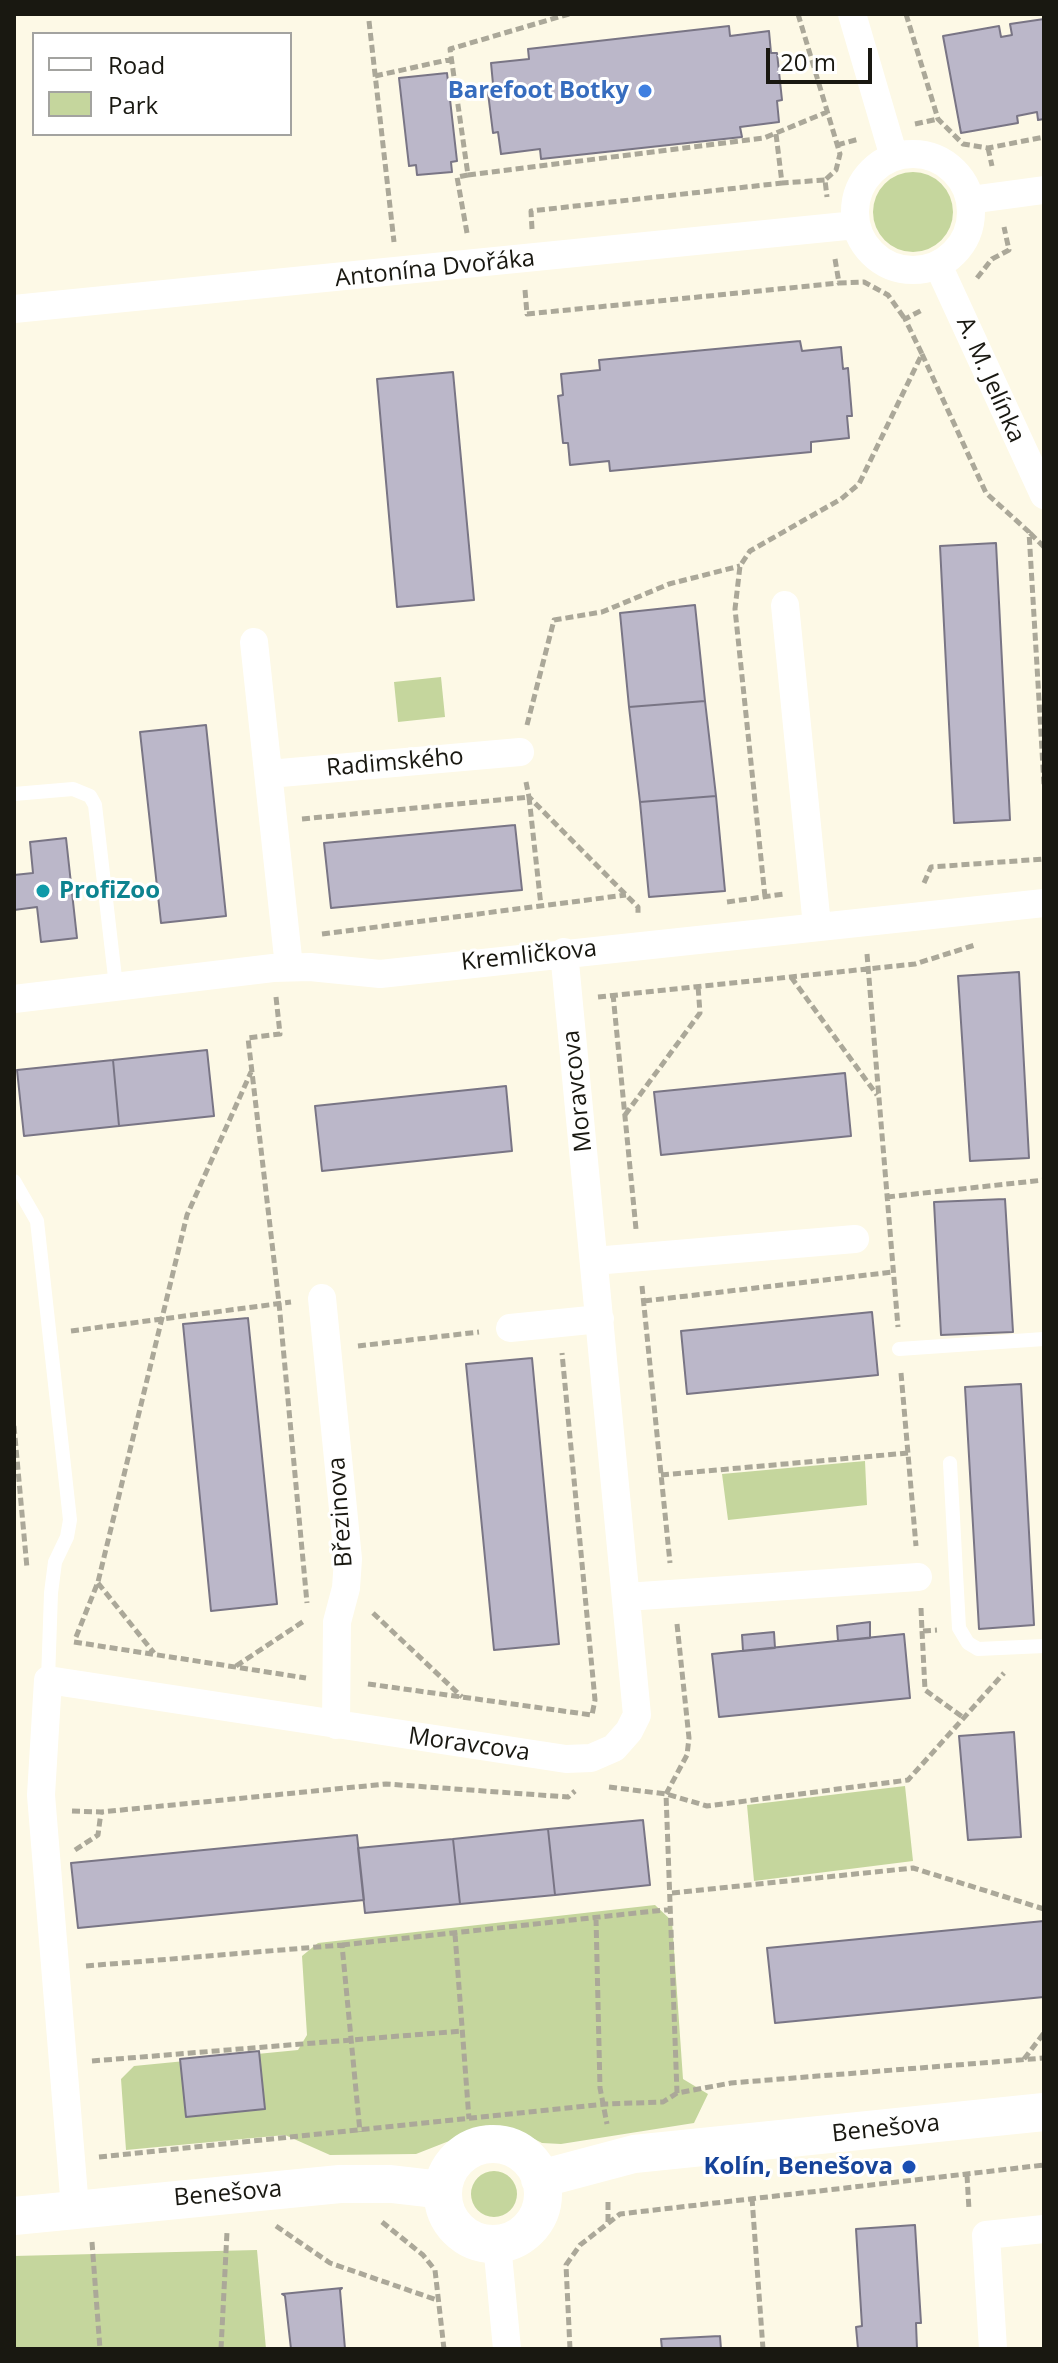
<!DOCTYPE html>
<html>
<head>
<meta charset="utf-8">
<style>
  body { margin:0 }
  #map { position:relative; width:1058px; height:2363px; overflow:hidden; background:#fdf9e6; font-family:"Open Sans",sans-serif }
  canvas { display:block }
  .frame { position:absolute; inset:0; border:16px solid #191811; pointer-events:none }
  .legend { position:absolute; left:32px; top:32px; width:260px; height:104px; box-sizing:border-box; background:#fff; border:2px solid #a3a3a0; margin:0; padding:10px 14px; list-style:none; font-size:24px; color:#191811 }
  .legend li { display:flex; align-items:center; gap:16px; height:40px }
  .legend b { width:40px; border:2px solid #a3a3a0 }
  .scale { position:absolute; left:766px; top:48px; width:106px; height:36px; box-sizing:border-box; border:4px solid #191811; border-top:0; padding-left:10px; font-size:24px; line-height:28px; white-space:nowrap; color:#191811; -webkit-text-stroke:6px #fff; paint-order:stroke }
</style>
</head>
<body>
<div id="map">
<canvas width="1058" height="2363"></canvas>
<div class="frame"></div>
<ul class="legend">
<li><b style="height:10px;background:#fff"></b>Road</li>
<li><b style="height:22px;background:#c5d69d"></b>Park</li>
</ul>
<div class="scale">20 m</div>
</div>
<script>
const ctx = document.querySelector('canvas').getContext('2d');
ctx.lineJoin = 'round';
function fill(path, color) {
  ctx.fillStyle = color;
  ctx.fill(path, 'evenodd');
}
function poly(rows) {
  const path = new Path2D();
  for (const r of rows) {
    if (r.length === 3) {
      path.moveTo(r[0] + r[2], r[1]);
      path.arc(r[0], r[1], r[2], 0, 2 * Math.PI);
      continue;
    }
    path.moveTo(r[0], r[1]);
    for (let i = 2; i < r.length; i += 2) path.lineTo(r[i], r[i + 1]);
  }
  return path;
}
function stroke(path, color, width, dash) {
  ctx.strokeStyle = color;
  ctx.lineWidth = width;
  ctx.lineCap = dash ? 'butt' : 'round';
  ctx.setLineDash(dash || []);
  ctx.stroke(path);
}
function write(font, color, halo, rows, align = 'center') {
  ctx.font = font + ' "Open Sans",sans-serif';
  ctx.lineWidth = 6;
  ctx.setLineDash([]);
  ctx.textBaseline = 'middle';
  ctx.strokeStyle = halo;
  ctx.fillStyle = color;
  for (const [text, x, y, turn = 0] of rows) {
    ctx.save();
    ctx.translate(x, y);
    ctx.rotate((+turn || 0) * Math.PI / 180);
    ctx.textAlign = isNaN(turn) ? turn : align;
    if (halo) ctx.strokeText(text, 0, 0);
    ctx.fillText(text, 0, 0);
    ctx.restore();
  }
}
const green = poly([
  [913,212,40],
  [441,677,445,717,398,722,394,682],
  [865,1461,867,1505,728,1520,722,1474],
  [905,1786,913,1861,754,1881,747,1805],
  [655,1905,672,1921,683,2079,708,2094,694,2123,561,2144,542,2143,515,2129,490,2125,416,2154,330,2155,285,2135,126,2150,121,2079,134,2066,298,2050,307,2035,302,1956,318,1943],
  [494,2194,23],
  [257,2250,266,2349,14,2349,14,2256]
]);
const building = poly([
  [1044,19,1044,119,1038,120,1037,112,1017,116,1018,123,961,133,943,36,999,26,1001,37,1012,35,1010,24,1044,19],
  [729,26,730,36,769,31,771,53,777,53,782,100,777,101,779,122,740,127,742,137,541,159,540,149,501,154,498,132,493,133,487,85,493,84,491,63,529,59,528,49,729,26],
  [447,73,457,161,451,162,452,172,417,175,416,165,409,166,399,78,447,73],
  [800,341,802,351,841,347,843,369,848,368,852,416,847,416,849,438,811,442,811,452,610,471,609,461,570,465,568,443,563,443,558,396,563,395,561,374,600,370,599,360,800,341],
  [453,372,474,600,397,607,377,379,453,372],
  [996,543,1010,820,954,823,940,546,996,543],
  [695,605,705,701,629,707,620,613,695,605],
  [705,701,716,796,640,802,629,707,705,701],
  [206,725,226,916,161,923,140,732,206,725],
  [716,796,725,891,649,897,640,802,716,796],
  [515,825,522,890,331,908,324,843,515,825],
  [66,838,77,938,41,942,37,907,14,910,14,875,33,873,30,842,66,838],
  [1019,972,1029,1158,970,1161,958,976,1019,972],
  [207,1050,214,1116,119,1126,113,1060,207,1050],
  [113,1060,119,1126,24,1136,17,1070,113,1060],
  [845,1073,851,1136,661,1155,654,1092,845,1073],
  [506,1086,512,1151,322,1171,315,1106,506,1086],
  [1005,1199,1013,1332,941,1335,934,1202,1005,1199],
  [872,1312,878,1375,687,1394,681,1331,872,1312],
  [248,1318,277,1604,211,1611,183,1324,248,1318],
  [532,1358,559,1644,494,1650,466,1364,532,1358],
  [1021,1384,1034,1625,979,1629,965,1387,1021,1384],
  [870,1622,870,1638,838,1641,837,1626,870,1622],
  [774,1632,775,1648,743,1651,742,1635,774,1632],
  [904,1634,910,1698,719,1717,712,1654,904,1634],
  [1014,1732,1021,1837,968,1840,959,1736,1014,1732],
  [643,1820,650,1885,555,1895,548,1829,643,1820],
  [548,1829,555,1895,460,1904,453,1839,548,1829],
  [357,1835,364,1900,78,1928,71,1863,357,1835],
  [453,1839,460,1904,365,1913,358,1848,453,1839],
  [1044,1921,1044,1997,775,2023,767,1948,1044,1921],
  [259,2051,265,2109,186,2117,180,2059,259,2051],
  [915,2225,921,2323,916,2323,917,2349,858,2349,856,2327,862,2326,856,2229,915,2225],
  [342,2288,340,2290,345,2349,291,2349,285,2296,282,2294,342,2288],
  [720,2336,721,2349,662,2349,661,2339,720,2336]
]);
const path = poly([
  [798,14,840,154,836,170,825,180,827,197],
  [906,14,938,119,963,144,988,148,1044,137],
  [369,21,394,242],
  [375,76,452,59],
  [915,124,938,119],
  [776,134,782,183,825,180],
  [837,145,859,139],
  [988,148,992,166],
  [468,175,764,138,827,112],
  [532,229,531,211,782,183],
  [467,233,457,177,468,175,450,49,569,14],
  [835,259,839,283,864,282,888,295,905,319],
  [977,278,992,259,1009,250,1004,227],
  [525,290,527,314,839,283],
  [922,354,986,493,1029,532,1044,784],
  [1030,533,1044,547],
  [527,725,554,620,602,612,669,584,740,566],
  [526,782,529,797,638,907,638,914],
  [302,819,529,797,541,906],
  [924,883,931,867,1044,859],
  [765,897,735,609,740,566,750,551,841,499,859,484,922,354,905,319,924,309],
  [727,902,784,894],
  [322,934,626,895],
  [867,954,898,1327],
  [791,977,877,1095],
  [613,994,636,1229],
  [276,997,280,1034,248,1038,279,1303,307,1603],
  [598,997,915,964,975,945],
  [625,1115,700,1013,698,986],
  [887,1197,1044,1180],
  [642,1286,670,1563],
  [644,1301,893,1272],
  [71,1331,291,1302],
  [358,1346,479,1332],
  [901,1373,916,1546],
  [14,1426,27,1568],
  [661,1475,908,1453],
  [98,1583,154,1653],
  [921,1608,922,1631,937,1630],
  [373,1613,462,1697],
  [677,1624,689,1738,687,1755,666,1794,677,2093],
  [922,1631,925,1690,964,1718],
  [76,1637,98,1582,187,1215,251,1072],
  [74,1642,306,1678],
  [236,1666,304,1621],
  [368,1684,592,1715,595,1700,562,1353],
  [609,1787,666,1794,707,1806,908,1780,1004,1673],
  [72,1811,101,1812,386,1784,568,1797,575,1791],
  [75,1850,98,1835,101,1812],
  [672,1893,913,1868,1044,1909],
  [596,1918,600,2088,607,2124],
  [455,1934,469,2119],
  [342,1945,673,1909],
  [86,1966,342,1945,360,2132],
  [1024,2059,1044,2033],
  [92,2061,462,2031],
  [99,2157,606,2104,663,2102,677,2093,731,2083,1044,2058],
  [967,2175,969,2210],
  [752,2198,763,2349],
  [382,2222,423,2255,435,2270,444,2349],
  [608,2222,608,2198],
  [276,2226,330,2263,437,2300],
  [92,2242,100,2349],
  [221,2349,227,2232],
  [570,2349,566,2265,580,2245,620,2214,1044,2165]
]);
const lane = poly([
  [14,794,73,789,90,796,95,805,116,986],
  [14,1181,37,1221,70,1520,67,1537,55,1562,51,1593,48,1680],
  [899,1349,1044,1339],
  [950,1463,959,1628,968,1643,978,1649,1044,1646]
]);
const street = poly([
  [852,14,894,157],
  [913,212,58],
  [970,200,1044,190],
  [938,265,1044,495],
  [14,309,856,225],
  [785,605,817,926],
  [254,642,289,967],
  [269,774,520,752],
  [14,999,273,968,310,967,380,974,1044,903],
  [594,1261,855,1239],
  [322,1298,348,1559,346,1588,337,1622,336,1725],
  [510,1328,600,1319],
  [626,1597,918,1577],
  [75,2208,41,1795,48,1680,566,1759,591,1758,614,1748,629,1731,637,1715,564,952],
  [497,2244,507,2349],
  [993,2349,986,2235,1044,2229]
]);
const secondary = poly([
  [493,2194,50],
  [540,2179,634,2154,1044,2112],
  [14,2216,340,2184,391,2184,443,2190]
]);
const markers = [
  [645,91,8,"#3f7fe0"],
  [43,891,8,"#0f9aa8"],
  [909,2167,8,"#1a4fb4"]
];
const shopNames = [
  ["Barefoot Botky",629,91]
];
const streetNames = [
  ["Antonína Dvořáka",435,269,-6],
  ["A. M. Jelínka",990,380,66],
  ["Radimského",395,763,-5],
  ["Kremličkova",529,956,-6],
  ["Moravcova",578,1091,-96],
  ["Březinova",341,1512,-94],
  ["Moravcova",469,1745,8],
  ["Benešova",886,2129,-6],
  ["Benešova",228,2194,-5]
];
const cultureNames = [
  ["ProfiZoo",59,891]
];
const transitNames = [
  ["Kolín, Benešova",893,2167]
];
fill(green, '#c5d69d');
fill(building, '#bbb7c9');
stroke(building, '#797585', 2);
stroke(path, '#aba899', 5, [8, 4]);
stroke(lane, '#fff', 14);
stroke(street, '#fff', 28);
stroke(secondary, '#fff', 38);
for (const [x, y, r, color] of markers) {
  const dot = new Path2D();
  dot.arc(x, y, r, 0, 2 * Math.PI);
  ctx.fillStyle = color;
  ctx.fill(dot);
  stroke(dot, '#fff', 3);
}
write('bold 24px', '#366cbe', '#fff', shopNames, 'right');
write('24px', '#191811', '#fff', streetNames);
write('bold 24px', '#0d838f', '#fff', cultureNames, 'left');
write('bold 24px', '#164399', '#fff', transitNames, 'right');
</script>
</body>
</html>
